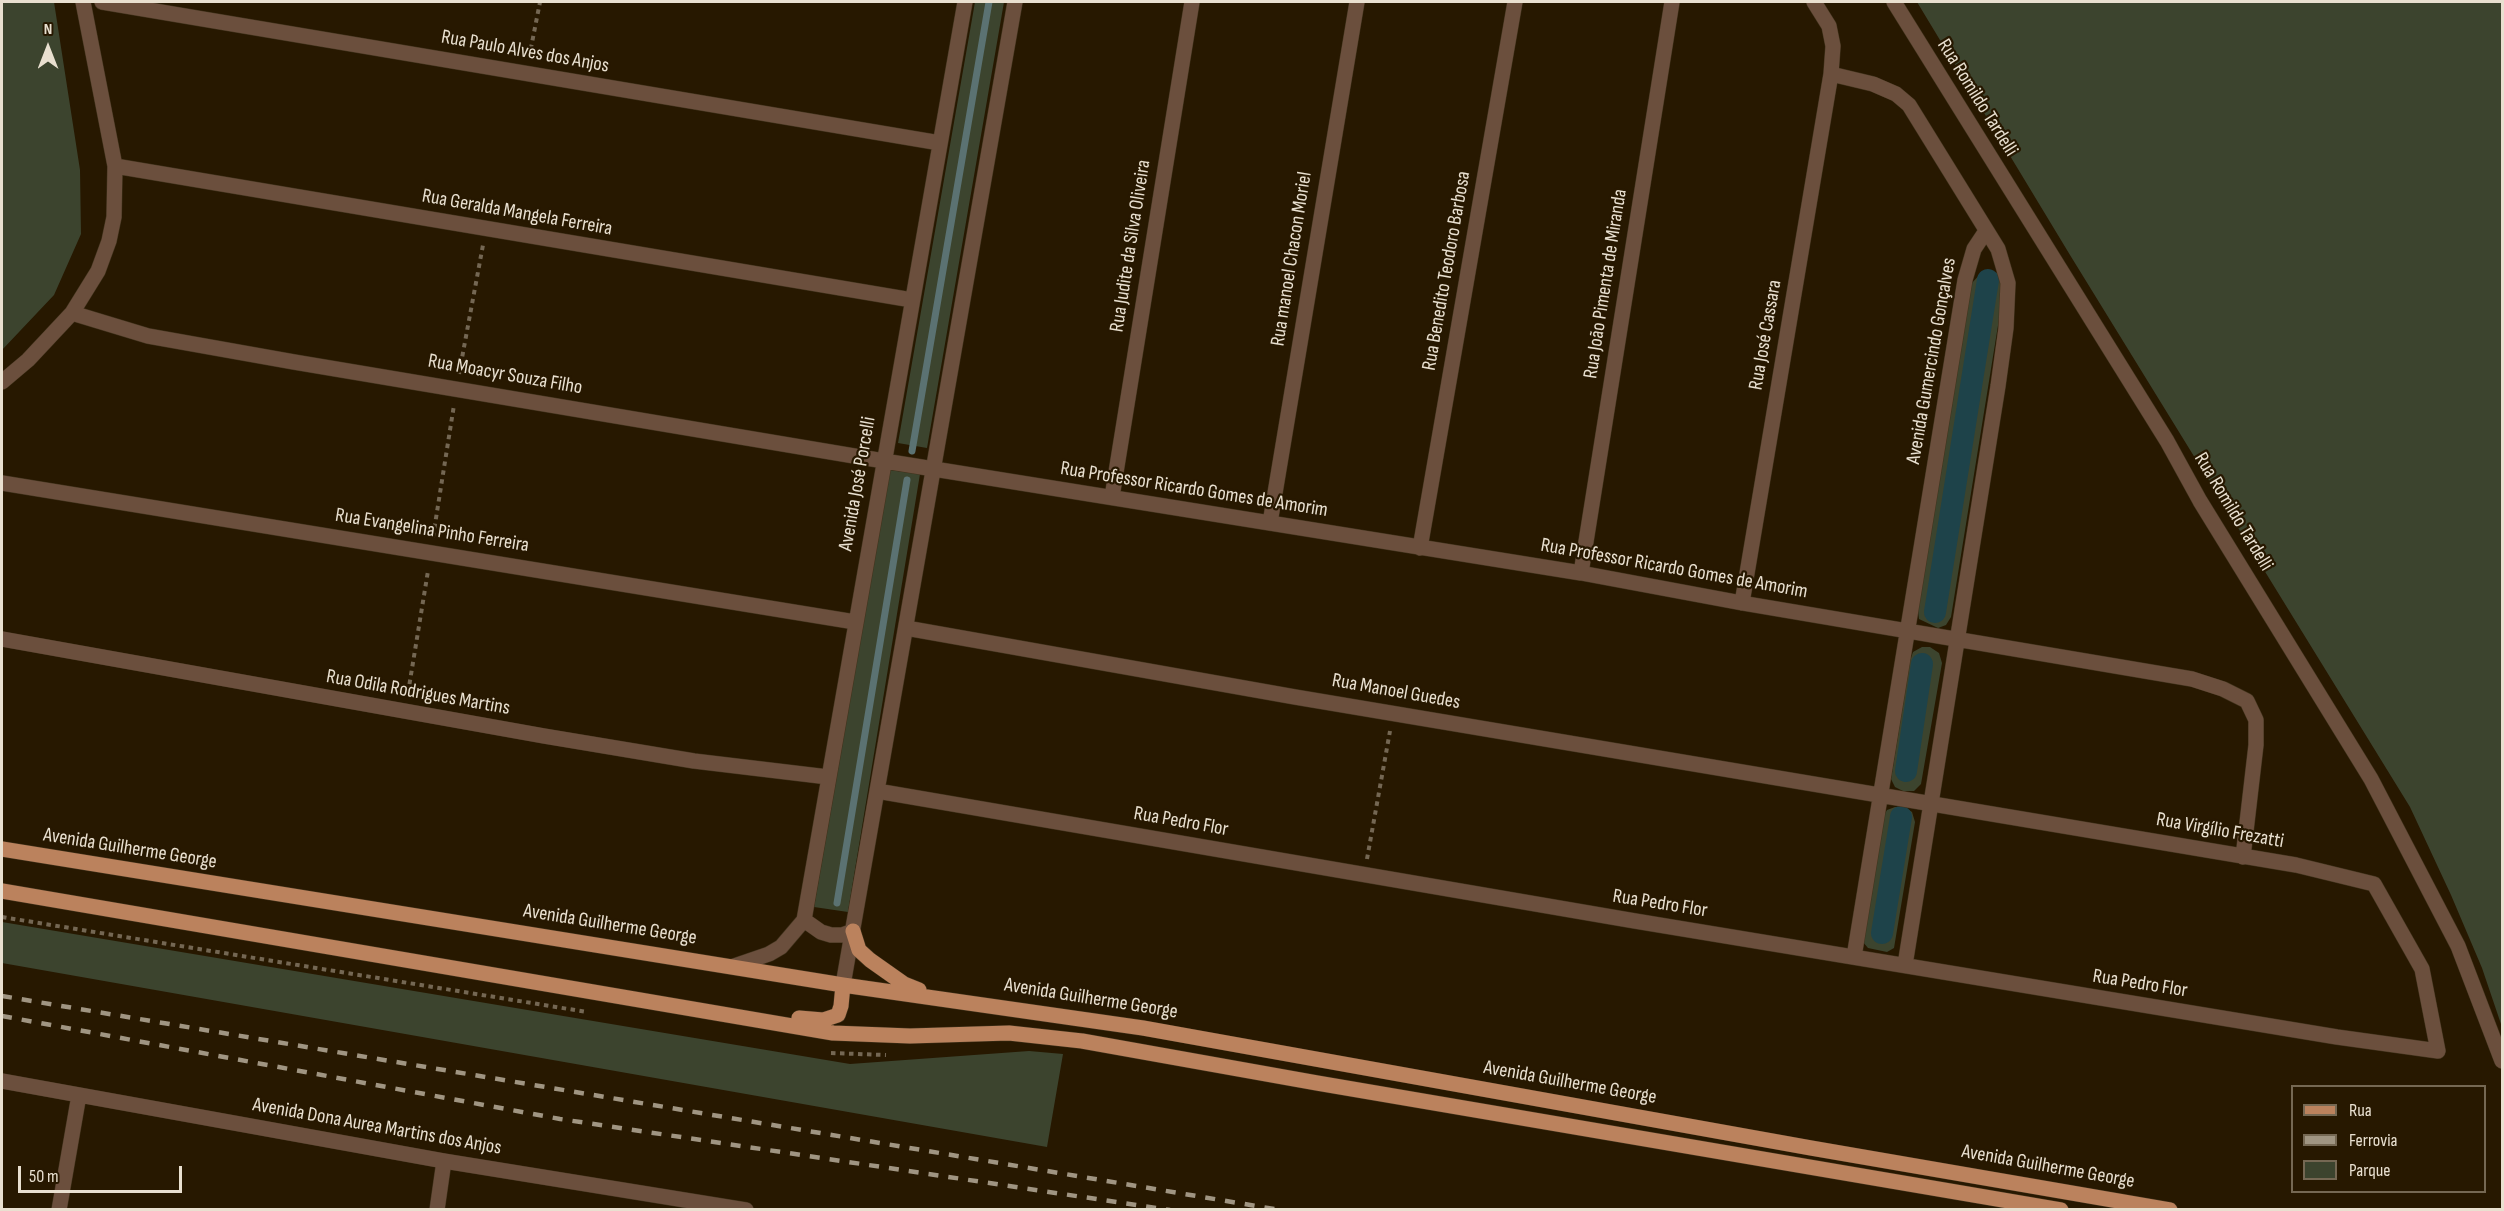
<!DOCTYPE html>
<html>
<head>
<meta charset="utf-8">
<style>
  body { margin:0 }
  #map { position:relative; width:2504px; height:1211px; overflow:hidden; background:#271800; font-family:"Sofia Sans Condensed",sans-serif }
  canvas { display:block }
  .frame { position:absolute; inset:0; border:3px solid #e9e0d0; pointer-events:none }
  .legend { position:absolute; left:2291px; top:1085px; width:195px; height:108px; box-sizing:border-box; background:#271800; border:2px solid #756853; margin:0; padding:8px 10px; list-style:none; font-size:18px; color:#e9e0d0 }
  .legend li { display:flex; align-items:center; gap:12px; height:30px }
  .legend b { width:30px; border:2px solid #756853 }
  .north { position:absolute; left:18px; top:18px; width:60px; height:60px; -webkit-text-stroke:4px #271800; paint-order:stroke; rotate:0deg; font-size:16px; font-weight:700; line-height:24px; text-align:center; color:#e9e0d0 }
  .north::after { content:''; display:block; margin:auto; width:21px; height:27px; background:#e9e0d0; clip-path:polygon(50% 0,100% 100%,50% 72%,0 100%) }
  .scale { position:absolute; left:18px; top:1166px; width:164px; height:27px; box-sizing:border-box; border:3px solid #e9e0d0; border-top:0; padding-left:8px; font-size:18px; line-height:21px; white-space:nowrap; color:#e9e0d0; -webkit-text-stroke:4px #271800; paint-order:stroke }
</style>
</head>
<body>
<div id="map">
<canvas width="2504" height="1211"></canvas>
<div class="frame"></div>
<ul class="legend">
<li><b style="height:8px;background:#bb825d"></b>Rua</li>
<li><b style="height:8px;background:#a09582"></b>Ferrovia</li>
<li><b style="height:16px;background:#3c442e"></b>Parque</li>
</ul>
<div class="north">N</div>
<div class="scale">50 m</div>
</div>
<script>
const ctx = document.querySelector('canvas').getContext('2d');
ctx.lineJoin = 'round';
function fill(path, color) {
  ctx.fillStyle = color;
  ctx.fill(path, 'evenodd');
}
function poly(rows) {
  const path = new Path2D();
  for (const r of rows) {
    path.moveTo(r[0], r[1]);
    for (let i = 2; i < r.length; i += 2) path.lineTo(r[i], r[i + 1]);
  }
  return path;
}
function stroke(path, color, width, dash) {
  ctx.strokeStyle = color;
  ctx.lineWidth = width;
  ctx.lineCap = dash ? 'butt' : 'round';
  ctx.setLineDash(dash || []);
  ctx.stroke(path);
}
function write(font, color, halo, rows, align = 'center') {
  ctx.font = font + ' "Sofia Sans Condensed",sans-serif';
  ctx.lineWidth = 4.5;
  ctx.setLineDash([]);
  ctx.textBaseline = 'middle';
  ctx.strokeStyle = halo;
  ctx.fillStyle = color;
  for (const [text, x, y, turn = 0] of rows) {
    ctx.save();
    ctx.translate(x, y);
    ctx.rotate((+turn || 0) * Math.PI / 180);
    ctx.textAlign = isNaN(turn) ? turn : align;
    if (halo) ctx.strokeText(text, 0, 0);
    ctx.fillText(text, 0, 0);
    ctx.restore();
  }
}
const green = poly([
  [2,2,54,2,80,170,81,234,54,295,2,350],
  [975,2,1004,2,927,448,898,443],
  [1917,2,2502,2,2502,1027,2482,968,2451,895,2410,807,2070,255],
  [1983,271,1998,273,2005,282,1951,617,1946,625,1938,628,1919,619,1918,611,1971,284],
  [890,470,920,474,848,912,814,907],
  [1922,647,1930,647,1939,653,1942,663,1921,784,1914,791,1903,791,1895,787,1891,779,1910,661,1913,652],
  [1895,807,1906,808,1912,812,1915,822,1894,948,1887,952,1868,948,1863,942,1882,819,1887,810],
  [2,922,850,1064,1029,1051,1063,1054,1047,1147,2,963]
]);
const stream = poly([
  [912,451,989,2],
  [837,903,907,480]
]);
const canal = poly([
  [1935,612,1988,280],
  [1906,771,1922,664],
  [1882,933,1901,817]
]);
const path = poly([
  [529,58,540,2],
  [459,374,483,245],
  [433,537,454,405],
  [408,693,428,571],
  [1367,859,1390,731],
  [2,917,587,1012],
  [831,1053,886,1055]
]);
const street = poly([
  [102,2,940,143],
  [1894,2,2167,441,2200,501,2371,779,2458,946,2502,1061],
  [1831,74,1873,84,1896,94,1909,105,1998,249,2008,283,2006,328,1998,386,1905,965],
  [115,166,912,300],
  [72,313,148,336,294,362,884,461,1581,573,1742,603,2192,679,2223,689,2247,701,2256,720,2256,745,2243,857],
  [2,382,28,360,72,313,98,271,109,241,114,217,115,166,83,2],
  [2,483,855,622],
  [1112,497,1192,2],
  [1270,523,1357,2],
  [1420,548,1515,2],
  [1581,573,1672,2],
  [1742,603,1831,74,1833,46,1829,26,1814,2],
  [2,639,544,736,694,761,828,777],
  [877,791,1635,921,2337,1037,2438,1051,2422,969,2374,884,2296,865,1295,697,906,628],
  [804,920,965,2],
  [804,920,821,932,831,935,842,935,853,931],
  [1854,957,1965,280,1974,249,1986,231],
  [734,966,769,954,781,947,804,920],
  [843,985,1015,2],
  [2,1081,444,1161,746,1210],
  [59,1210,79,1095],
  [437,1210,444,1161]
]);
const primary = poly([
  [2,849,843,985,1143,1028,1811,1148,2170,1210],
  [2,891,833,1033,910,1036,1009,1033,1082,1041,1317,1083,2061,1210],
  [853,931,859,950,870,960,904,984,919,990],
  [799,1018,823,1020,838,1015,841,1006,843,985]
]);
const rail = poly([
  [2,996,1280,1210],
  [2,1016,560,1119,1170,1210]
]);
const streetNames = [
  ["Rua Paulo Alves dos Anjos",525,52,10],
  ["Rua Romildo Tardelli",1977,98,58],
  ["Rua Geralda Mangela Ferreira",517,213,10],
  ["Rua Judite da Silva Oliveira",1131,246,-81],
  ["Rua manoel Chacon Moriel",1292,259,-81],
  ["Rua Benedito Teodoro Barbosa",1447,271,-80],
  ["Rua João Pimenta de Miranda",1606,284,-81],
  ["Rua José Cassara",1766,335,-80],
  ["Avenida Gumercindo Gonçalves",1932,361,-80],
  ["Rua Moacyr Souza Filho",505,375,10],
  ["Avenida José Porcelli",858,484,-80],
  ["Rua Professor Ricardo Gomes de Amorim",1194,490,9],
  ["Rua Romildo Tardelli",2233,512,59],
  ["Rua Evangelina Pinho Ferreira",432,531,9],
  ["Rua Professor Ricardo Gomes de Amorim",1674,569,10],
  ["Rua Manoel Guedes",1396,692,10],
  ["Rua Odila Rodrigues Martins",418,693,10],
  ["Rua Pedro Flor",1181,822,10],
  ["Rua Virgílio Frezatti",2220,831,10],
  ["Avenida Guilherme George",130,849,9],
  ["Rua Pedro Flor",1660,904,9],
  ["Avenida Guilherme George",610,925,9],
  ["Rua Pedro Flor",2140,984,9],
  ["Avenida Guilherme George",1091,999,9],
  ["Avenida Guilherme George",1570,1083,10],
  ["Avenida Dona Aurea Martins dos Anjos",377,1127,10],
  ["Avenida Guilherme George",2048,1167,10]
];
fill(green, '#3c442e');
stroke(stream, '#5b7272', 7);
stroke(canal, '#1e434a', 22);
stroke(street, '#42341d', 16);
stroke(primary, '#42341d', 16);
stroke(path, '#746753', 4, [4.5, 4.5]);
stroke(street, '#6b4f3d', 15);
stroke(primary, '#bb825d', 15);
stroke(rail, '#a09582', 4.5, [10, 10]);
write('20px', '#e9e0d0', '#271800', streetNames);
</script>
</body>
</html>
